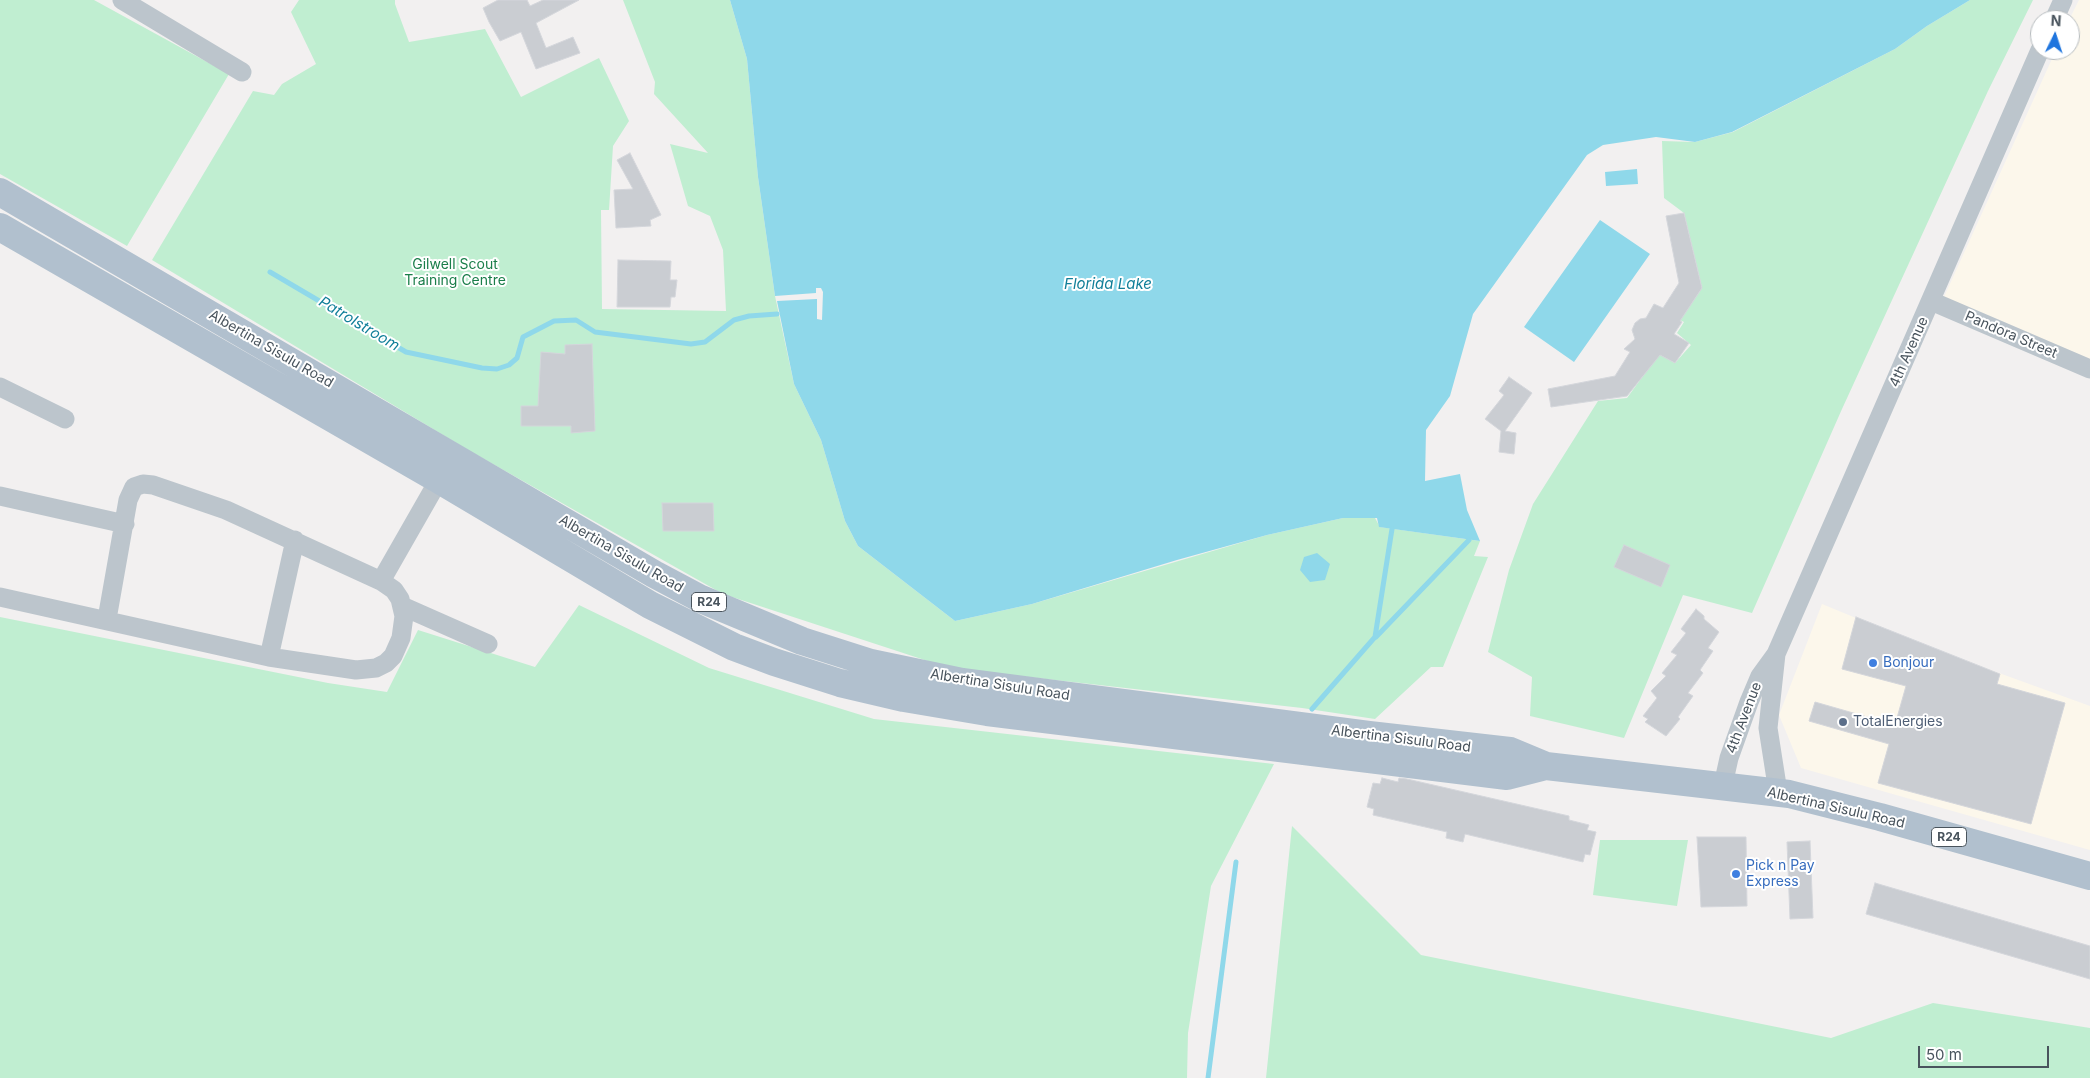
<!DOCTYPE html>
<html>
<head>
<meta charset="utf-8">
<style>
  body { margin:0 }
  #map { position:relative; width:2090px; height:1078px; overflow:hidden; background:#f2f0f0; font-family:Inter,sans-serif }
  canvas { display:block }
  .north { position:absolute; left:2030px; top:10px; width:50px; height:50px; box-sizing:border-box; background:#fff; border:1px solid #b6bbbe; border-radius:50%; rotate:4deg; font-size:14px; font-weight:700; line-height:20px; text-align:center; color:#49545d }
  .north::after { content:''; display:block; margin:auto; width:18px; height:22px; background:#1f75de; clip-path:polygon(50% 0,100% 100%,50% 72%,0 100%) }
  .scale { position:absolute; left:1918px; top:1046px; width:131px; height:22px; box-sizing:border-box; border:2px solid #49545d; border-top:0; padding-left:6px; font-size:15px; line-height:18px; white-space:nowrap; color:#49545d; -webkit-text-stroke:4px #fff; paint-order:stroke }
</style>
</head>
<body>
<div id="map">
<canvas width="2090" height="1078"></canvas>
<div class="north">N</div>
<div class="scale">50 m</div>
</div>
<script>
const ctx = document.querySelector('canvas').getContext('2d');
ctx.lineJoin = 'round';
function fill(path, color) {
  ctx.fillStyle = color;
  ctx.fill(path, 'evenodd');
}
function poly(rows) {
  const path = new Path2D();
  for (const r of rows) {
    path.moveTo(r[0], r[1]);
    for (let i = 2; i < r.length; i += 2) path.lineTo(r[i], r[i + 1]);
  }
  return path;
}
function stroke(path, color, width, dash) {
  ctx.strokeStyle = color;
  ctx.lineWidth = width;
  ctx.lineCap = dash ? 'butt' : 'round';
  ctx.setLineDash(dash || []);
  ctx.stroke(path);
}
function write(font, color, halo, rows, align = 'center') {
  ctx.font = font + ' Inter,sans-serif';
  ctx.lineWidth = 4;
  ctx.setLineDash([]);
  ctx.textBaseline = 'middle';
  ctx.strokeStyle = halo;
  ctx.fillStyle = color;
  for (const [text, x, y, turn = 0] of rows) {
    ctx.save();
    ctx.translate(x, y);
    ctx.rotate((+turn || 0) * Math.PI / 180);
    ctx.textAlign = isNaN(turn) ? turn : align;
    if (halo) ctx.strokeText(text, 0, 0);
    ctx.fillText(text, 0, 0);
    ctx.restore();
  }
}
const commercial = poly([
  [2079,0,2090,0,2090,362,1944,297,2056,50,2070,50,2069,20],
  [1822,604,1919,644,2090,706,2090,850,1801,768,1779,715]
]);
const green = poly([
  [0,0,94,0,229,74,127,246,0,174],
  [299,0,395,0,395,4,409,42,485,29,521,97,599,58,629,121,613,146,609,210,601,210,602,309,726,311,723,250,710,216,688,206,670,144,708,153,654,94,655,82,623,0,730,0,747,59,758,177,775,296,794,384,821,440,845,521,858,546,955,621,1032,604,1267,535,1343,518,1375,518,1380,527,1480,541,1474,556,1488,557,1443,667,1431,667,1375,719,1302,708,949,668,723,594,468,450,152,260,253,91,274,95,282,84,316,64,291,12],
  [1970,0,2033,0,1988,91,1842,409,1752,613,1683,595,1624,738,1530,716,1532,677,1488,652,1509,570,1533,504,1598,401,1627,398,1659,354,1675,363,1691,345,1677,333,1684,322,1680,320,1702,288,1684,213,1664,198,1662,141,1695,142,1733,132,1895,49,1927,26],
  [579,605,709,668,874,719,1274,764,1211,886,1188,1033,1187,1078,0,1078,0,617,328,683,387,692,418,630,535,667],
  [1292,826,1421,955,1831,1038,1933,1003,2090,1028,2090,1078,1266,1078],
  [1600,840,1688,840,1677,906,1593,895]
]);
const water = poly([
  [730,0,1970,0,1927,26,1895,49,1732,132,1695,142,1656,137,1603,145,1587,155,1473,314,1450,396,1426,430,1425,481,1460,474,1467,510,1480,541,1379,527,1377,518,1343,518,1267,535,1177,560,1032,604,955,621,858,546,845,521,821,440,794,384,777,301,817,299,817,319,822,320,823,292,821,288,816,288,816,293,775,296,758,177,747,59],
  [1637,169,1638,184,1606,186,1605,172],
  [1600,220,1650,254,1574,362,1524,327],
  [1317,553,1330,564,1325,580,1310,582,1300,570,1304,557]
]);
const stream = poly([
  [270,272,406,352,482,368,497,369,509,365,517,358,523,337,554,321,576,320,595,332,691,344,705,342,734,320,749,316,777,314],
  [1376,637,1469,540],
  [1312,709,1375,637,1392,529],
  [1208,1078,1236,862]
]);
const building = poly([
  [498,0,527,0,530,6,543,0,579,0,536,23,546,48,573,37,580,53,536,69,521,32,500,41,489,22,483,8,498,0],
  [630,153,661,215,650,220,651,226,616,228,614,190,633,189,617,160,630,153],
  [1684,213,1702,288,1680,321,1682,322,1674,334,1689,343,1675,363,1660,355,1627,396,1551,407,1548,389,1615,376,1630,352,1624,349,1635,339,1632,330,1635,323,1640,319,1646,318,1654,304,1663,308,1679,283,1666,216,1684,213],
  [618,260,671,261,670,280,677,280,675,297,671,297,670,307,617,307,618,260],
  [592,344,595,431,571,433,571,426,521,426,521,406,538,406,541,352,565,354,565,345,592,344],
  [1509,377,1532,393,1505,431,1516,433,1514,454,1499,452,1501,431,1485,419,1504,395,1499,391,1509,377],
  [662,503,713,503,714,531,663,531,662,503],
  [1624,545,1670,565,1661,587,1614,567,1624,545],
  [1696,609,1704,616,1704,619,1719,632,1708,648,1713,651,1700,670,1703,673,1688,693,1693,696,1678,717,1680,719,1666,736,1645,722,1648,719,1643,716,1657,698,1651,691,1666,676,1662,673,1677,655,1671,652,1686,633,1681,629,1696,609],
  [1856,617,2000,674,1997,684,2065,703,2031,824,1878,783,1889,744,1809,721,1815,702,1895,725,1906,686,1842,669,1856,617],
  [1382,778,1398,782,1399,778,1407,779,1569,816,1569,820,1589,825,1587,830,1596,832,1590,855,1585,854,1583,862,1465,834,1463,842,1446,838,1447,832,1373,815,1374,809,1367,807,1373,783,1380,784,1382,778],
  [1697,837,1746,837,1747,906,1701,907,1697,837],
  [1810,841,1813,918,1790,919,1787,842,1810,841],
  [1875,883,2090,946,2090,979,1866,914,1875,883]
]);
const minor = poly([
  [122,0,242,72],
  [2054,20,2063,0],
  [1931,301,2090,369],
  [0,387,65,419],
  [0,496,125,524],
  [381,581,445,469],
  [0,597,269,657,356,670,376,668,386,663,393,656,401,638,404,616,400,599,394,590,381,581,226,510,153,485,143,484,134,487,128,500,107,619],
  [402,606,488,644],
  [1776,654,1768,728,1778,792],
  [269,657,295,540],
  [1723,785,1729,758,1749,702,1760,676,1776,654,2040,50]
]);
const primary = poly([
  [0,192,654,574,701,599,802,641,871,663,962,682,1369,735,1510,751,1546,766,1789,794,1880,817,2090,876],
  [0,227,438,479,650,605,734,647,774,662,840,683,904,698,987,712,1507,776,1546,766]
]);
const markers = [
  [1873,663,5,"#3f7fe0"],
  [1843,722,5,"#5c6f8a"],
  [1736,874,5,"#3f7fe0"]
];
const shields = [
  [709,602,35],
  [1949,837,35]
];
const shieldNames = [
  ["R24",709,602],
  ["R24",1949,837]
];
const parkNames = [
  ["Gilwell Scout",455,265],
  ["Training Centre",455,281]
];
const streetNames = [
  ["Pandora Street",2011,335,23],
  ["Albertina Sisulu Road",271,349,30],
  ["4th Avenue",1909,352,-66],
  ["Albertina Sisulu Road",621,554,30],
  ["Albertina Sisulu Road",1000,685,9],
  ["4th Avenue",1744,718,-69],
  ["Albertina Sisulu Road",1401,739,7],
  ["Albertina Sisulu Road",1836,808,13]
];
const shopNames = [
  ["Bonjour",1883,663],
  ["Pick n Pay",1746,866],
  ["Express",1746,882]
];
const serviceNames = [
  ["TotalEnergies",1853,722]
];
const waterNames = [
  ["Florida Lake",1108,284],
  ["Patrolstroom",359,324,31]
];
fill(commercial, '#fcf7eb');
fill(green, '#c0eed1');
fill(water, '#8fd8ea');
stroke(stream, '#8fd8ea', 5);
fill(building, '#cacdd2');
stroke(building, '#d4d6db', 1);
stroke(minor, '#bcc5cc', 19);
stroke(primary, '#b1c0ce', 28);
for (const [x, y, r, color] of markers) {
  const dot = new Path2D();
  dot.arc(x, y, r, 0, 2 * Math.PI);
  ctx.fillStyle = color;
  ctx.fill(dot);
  stroke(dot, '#fff', 2);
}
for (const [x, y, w] of shields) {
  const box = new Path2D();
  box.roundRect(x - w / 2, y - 9.5, w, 19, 4);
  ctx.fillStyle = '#fff';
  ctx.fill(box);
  stroke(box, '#49545d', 1);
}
write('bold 12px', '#49545d', null, shieldNames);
write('14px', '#1a7e4a', '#fff', parkNames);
write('14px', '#49545d', '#fff', streetNames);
write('14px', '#366cbe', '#fff', shopNames, 'left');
write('14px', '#4e5e75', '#fff', serviceNames, 'left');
write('italic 15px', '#117f99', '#fff', waterNames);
</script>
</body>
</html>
